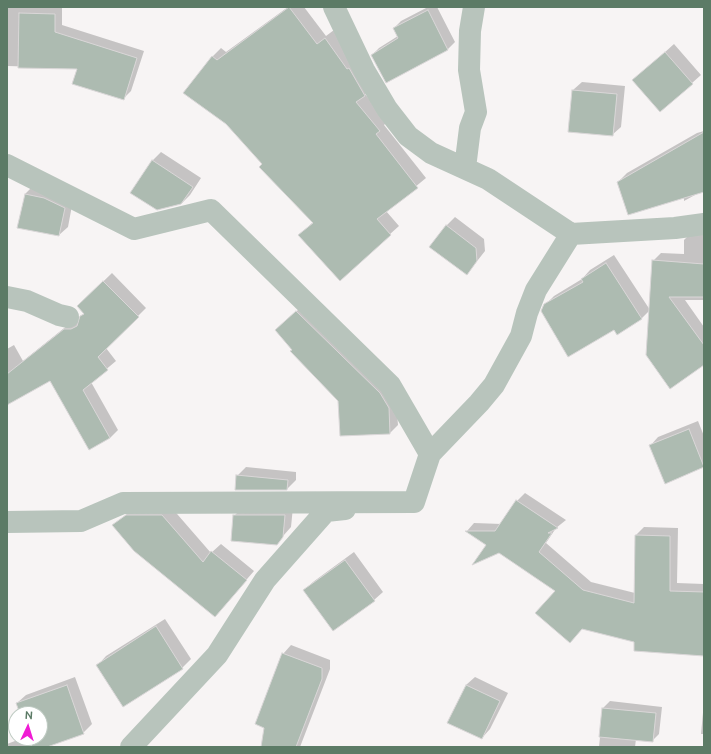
<!DOCTYPE html>
<html>
<head>
<meta charset="utf-8">
<style>
  body { margin:0 }
  #map { position:relative; width:711px; height:754px; overflow:hidden; background:#f7f4f4; font-family:Ubuntu,sans-serif }
  canvas { display:block }
  .frame { position:absolute; inset:0; border:8px solid #5c7b66; pointer-events:none }
  .north { position:absolute; left:8px; top:706px; width:40px; height:40px; box-sizing:border-box; background:#fff; border:1px solid #becac2; border-radius:50%; rotate:4deg; font-size:11px; font-weight:700; line-height:16px; text-align:center; color:#5c7b66 }
  .north::after { content:''; display:block; margin:auto; width:14px; height:18px; background:#f01bd4; clip-path:polygon(50% 0,100% 100%,50% 72%,0 100%) }
</style>
</head>
<body>
<div id="map">
<canvas width="711" height="754"></canvas>
<div class="frame"></div>
<div class="north">N</div>
</div>
<script>
const ctx = document.querySelector('canvas').getContext('2d');
ctx.lineJoin = 'round';
function fill(path, color) {
  ctx.fillStyle = color;
  ctx.fill(path, 'evenodd');
}
function poly(rows) {
  const path = new Path2D();
  for (const r of rows) {
    path.moveTo(r[0], r[1]);
    for (let i = 2; i < r.length; i += 2) path.lineTo(r[i], r[i + 1]);
  }
  return path;
}
function stroke(path, color, width, dash) {
  ctx.strokeStyle = color;
  ctx.lineWidth = width;
  ctx.lineCap = dash ? 'butt' : 'round';
  ctx.setLineDash(dash || []);
  ctx.stroke(path);
}
const shadow = poly([
  [7,7,62,7,62,25,144,51,131,91,123,99,78,68,7,66],
  [288,7,304,7,326,36,334,30,373,87,365,94,388,121,384,125,426,178,386,211,399,226,340,279,300,235,313,222,263,164,212,57,221,48,226,52],
  [428,7,437,7,455,42,448,49,386,81,372,55,379,48,398,36,394,28,401,21],
  [674,44,701,75,692,83,634,80],
  [582,82,625,86,621,127,612,135,573,90],
  [704,131,704,190,684,201,684,197,618,182,627,173,697,133],
  [161,152,201,178,190,195,181,204,152,161],
  [34,185,73,200,68,227,59,235,19,227,25,194],
  [455,217,484,239,485,251,467,274,446,226],
  [692,232,704,232,704,300,685,300,704,327,704,363,670,387,653,261,661,253,684,254,684,240],
  [614,255,650,310,641,319,614,329,545,305,554,296,582,279,590,270],
  [112,273,146,308,106,348,116,361,91,382,118,430,110,438,90,449,51,379,7,404,7,349,14,345,23,361,73,321,80,321,85,313,78,306],
  [305,304,396,400,398,425,390,433,293,350,284,322],
  [698,421,704,436,704,466,666,482,650,446,658,437],
  [246,467,296,472,296,480,287,489,237,476],
  [525,493,566,520,556,528,546,543,591,582,635,593,636,535,644,527,678,528,677,583,704,584,704,616,635,641,583,628,570,642,556,591,467,531,474,523,502,524,517,501],
  [135,507,171,507,211,553,221,544,254,571,215,616,114,525],
  [243,507,293,507,291,527,276,544,234,516],
  [354,552,383,592,374,600,305,590,313,582],
  [165,619,191,659,182,668,123,705,98,665,106,656],
  [291,645,330,660,330,669,300,747,262,747,283,654],
  [75,677,92,724,83,733,44,747,7,747,7,744,23,738,40,738,40,714,21,714,17,703,26,695],
  [475,677,508,693,490,729,482,738,466,685],
  [610,701,662,707,659,734,652,741,636,739,635,747,599,747,603,708],
  [704,702,704,734,701,734]
]);
const building = poly([
  [289,7,317,44,325,38,347,69,349,68,365,96,356,102,380,131,376,134,418,188,377,219,391,235,340,281,298,235,313,223,259,167,262,164,226,124,183,93,212,56,217,60,289,7],
  [428,10,448,50,386,83,371,55,398,38,393,28,428,10],
  [19,13,55,14,55,32,137,58,124,100,72,84,77,69,18,68,19,13],
  [665,52,693,84,660,112,632,80,665,52],
  [572,90,617,94,613,136,568,132,572,90],
  [704,132,704,192,628,215,617,182,704,132],
  [152,160,193,187,181,204,157,210,130,193,152,160],
  [25,194,44,198,65,208,59,236,17,228,25,194],
  [446,225,476,248,477,261,467,275,429,247,446,225],
  [652,260,704,264,704,297,669,297,704,345,704,365,670,389,646,355,652,260],
  [606,263,642,319,617,335,614,330,568,357,541,311,544,304,583,282,581,279,606,263],
  [103,281,139,317,98,357,108,370,83,390,110,438,89,450,50,381,7,405,7,374,64,329,71,329,77,326,80,316,84,314,77,306,103,281],
  [296,311,380,393,389,408,390,434,340,436,338,401,290,351,292,350,275,330,296,311],
  [689,429,704,467,665,484,649,445,689,429],
  [236,475,288,480,287,490,235,490,236,475],
  [516,500,558,528,548,533,552,533,539,552,583,590,634,603,635,535,670,536,670,591,704,592,704,656,634,651,634,642,582,629,570,643,535,613,555,591,499,553,472,565,486,545,465,531,495,531,516,500],
  [126,515,162,515,203,562,211,551,247,580,215,617,134,551,112,525,126,515],
  [233,515,285,515,283,537,277,545,231,541,233,515],
  [345,560,375,601,333,631,303,590,345,560],
  [156,626,183,669,123,707,96,665,156,626],
  [282,653,322,668,322,679,296,747,261,747,264,728,255,724,282,653],
  [67,685,84,734,47,747,32,747,28,738,40,738,40,714,20,714,16,703,67,685],
  [466,685,500,701,482,739,447,723,466,685],
  [602,708,656,713,653,742,599,737,602,708]
]);
const street = poly([
  [334,7,364,70,387,109,408,136,431,153,488,179,571,234,675,228,704,224],
  [7,165,134,229,211,210,390,385,430,454],
  [465,168,470,128,476,112,469,70,470,31,474,7],
  [7,297,27,301,59,315,68,317],
  [414,502,430,454,479,403,494,385,521,336,527,313,536,290,571,234],
  [7,522,81,521,123,503,414,502],
  [131,747,217,655,265,580,326,511,345,509]
]);
fill(shadow, '#0003');
fill(building, '#adbbb1');
stroke(building, '#d9d6d7', 1);
stroke(street, '#b8c4bc', 22);
</script>
</body>
</html>
